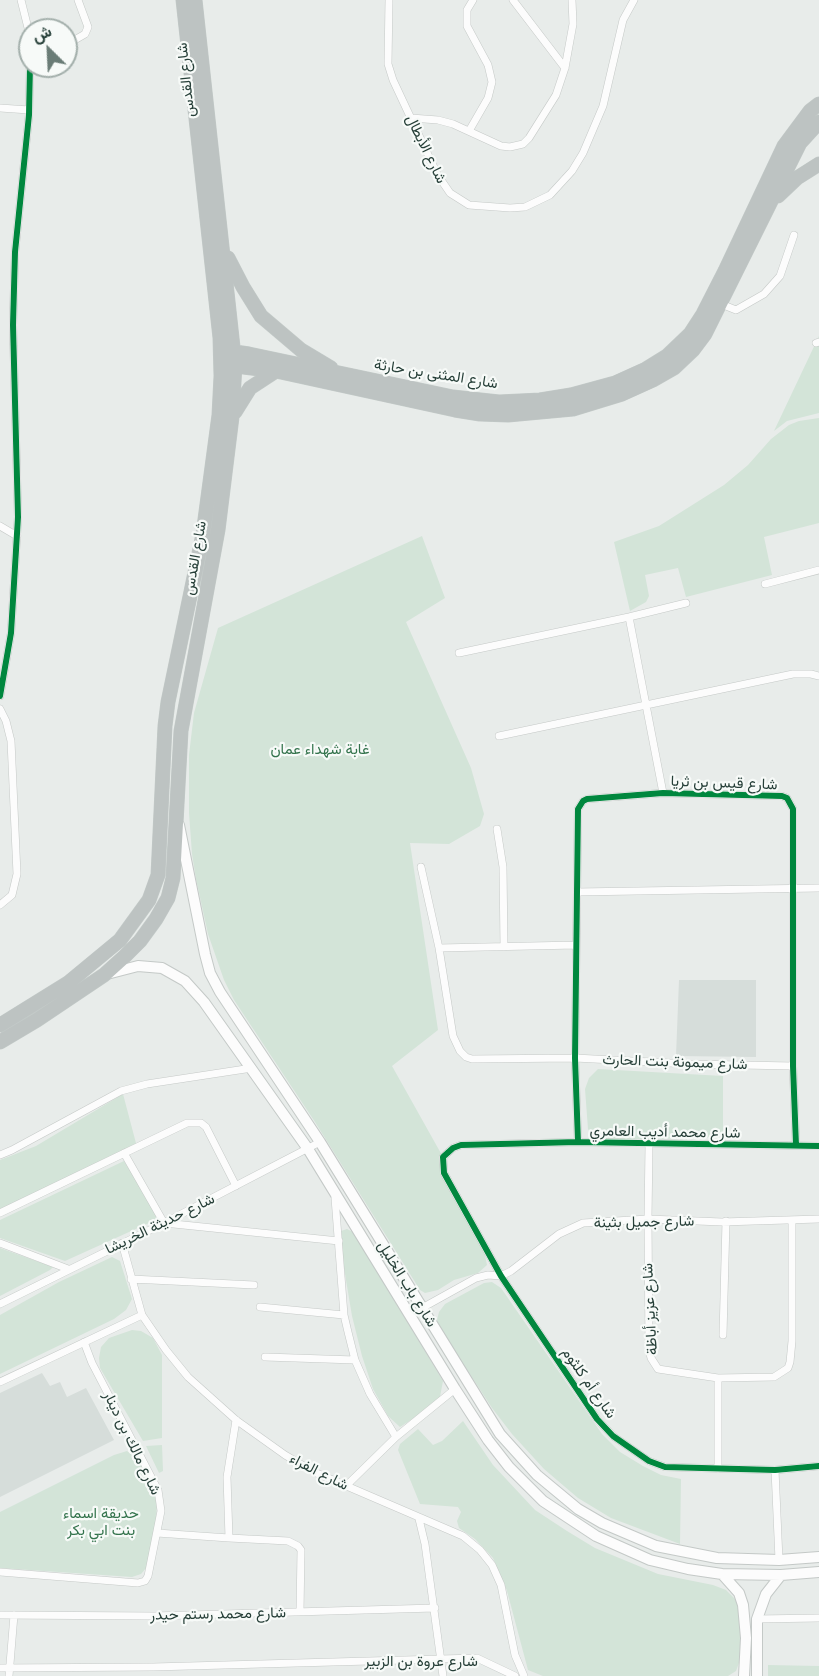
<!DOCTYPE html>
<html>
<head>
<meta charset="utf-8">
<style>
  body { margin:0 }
  #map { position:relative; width:819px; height:1676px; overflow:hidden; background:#e8ecea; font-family:Mulish,Vazirmatn,sans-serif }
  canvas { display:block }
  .north { position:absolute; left:18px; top:18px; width:60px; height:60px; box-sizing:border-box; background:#f7faf8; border:2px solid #a3afab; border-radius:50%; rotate:336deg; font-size:16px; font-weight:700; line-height:24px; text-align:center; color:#263f38 }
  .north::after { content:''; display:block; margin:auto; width:21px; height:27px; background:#6a7c76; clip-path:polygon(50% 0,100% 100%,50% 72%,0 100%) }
</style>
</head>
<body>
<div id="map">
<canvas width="819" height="1676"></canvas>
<div class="north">ش</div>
</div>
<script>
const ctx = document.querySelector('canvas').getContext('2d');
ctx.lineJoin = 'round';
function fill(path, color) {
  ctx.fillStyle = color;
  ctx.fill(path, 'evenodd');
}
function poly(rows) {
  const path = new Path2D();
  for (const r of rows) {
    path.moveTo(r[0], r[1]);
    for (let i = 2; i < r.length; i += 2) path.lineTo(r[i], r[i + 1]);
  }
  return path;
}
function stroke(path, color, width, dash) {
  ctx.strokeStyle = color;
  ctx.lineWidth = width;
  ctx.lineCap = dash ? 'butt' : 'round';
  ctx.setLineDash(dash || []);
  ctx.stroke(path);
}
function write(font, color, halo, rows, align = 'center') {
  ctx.font = font + ' Mulish,Vazirmatn,sans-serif';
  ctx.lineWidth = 4.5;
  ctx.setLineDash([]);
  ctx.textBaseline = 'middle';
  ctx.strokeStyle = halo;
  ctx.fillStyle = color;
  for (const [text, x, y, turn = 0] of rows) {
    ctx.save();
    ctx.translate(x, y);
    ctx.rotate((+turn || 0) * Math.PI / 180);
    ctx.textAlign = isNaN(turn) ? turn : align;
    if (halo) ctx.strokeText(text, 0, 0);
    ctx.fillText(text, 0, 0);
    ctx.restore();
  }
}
const built = poly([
  [679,980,756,980,756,1057,676,1056],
  [42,1373,50,1386,60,1382,67,1397,86,1388,114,1440,0,1497,0,1393]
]);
const green = poly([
  [819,336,819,413,787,421,774,431],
  [819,418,819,523,764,537,772,575,686,597,678,568,645,575,649,596,646,602,630,611,614,542,659,526,724,485,748,465,771,439,789,425,799,421],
  [422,536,445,598,406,622,471,768,484,814,480,826,449,844,410,843,438,1030,392,1066,443,1157,443,1165,482,1240,487,1265,478,1273,454,1280,438,1290,425,1293,420,1290,315,1122,234,1000,224,980,208,934,196,879,192,854,189,813,189,755,194,713,218,628],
  [598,1069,723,1076,723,1137,633,1140,599,1139,593,1136,588,1129,585,1089,589,1078],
  [123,1094,137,1147,0,1211,0,1160,36,1146],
  [124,1161,160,1218,65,1261,0,1238,0,1220],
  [347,1229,353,1232,443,1381,439,1402,400,1427,388,1416,373,1389,362,1356,352,1316,338,1232],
  [0,1248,53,1267,50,1270,0,1296],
  [112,1257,120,1261,132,1299,126,1310,114,1319,0,1374,0,1315,59,1282],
  [492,1282,501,1288,602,1434,620,1452,643,1466,661,1475,681,1479,680,1544,611,1518,578,1498,544,1469,512,1434,492,1408,440,1328,437,1320,439,1312,445,1304,484,1283],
  [132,1330,141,1331,153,1338,162,1355,162,1438,143,1441,100,1368,99,1358,101,1347,109,1338],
  [463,1421,493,1465,535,1510,567,1531,595,1548,658,1574,713,1585,726,1590,737,1601,740,1624,740,1660,736,1671,728,1676,543,1676,528,1670,507,1591,493,1558,475,1539,459,1528,457,1521,461,1512,458,1507,420,1504,398,1450,400,1444,418,1429,433,1445,442,1441],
  [162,1445,163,1471,159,1473,146,1446],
  [127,1451,138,1460,154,1487,157,1500,156,1523,147,1567,141,1574,132,1577,0,1568,0,1512,114,1455],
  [768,1665,819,1666,819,1676,768,1676]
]);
const street = poly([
  [21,0,29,32,30,49],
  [389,0,388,64,393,80,437,174,450,193,469,205,510,208,525,207,550,195,572,171,583,153,603,106,623,20,634,0],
  [513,0,565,68],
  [66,45,85,34,88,27,78,0],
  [0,108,29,110],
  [411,118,438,120,453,124,501,146,510,147,523,144,529,138,556,95,565,68,573,24,572,0],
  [469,131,488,98,492,82,488,65,467,26,467,10,473,0],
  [721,304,736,310,764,294,780,276,794,235],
  [816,343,819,342],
  [0,526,17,536],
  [765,584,819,570],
  [629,617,663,793],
  [459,653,629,617,686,603],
  [0,696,11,633,18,517,13,325,15,252,29,115,30,66],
  [0,709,6,721,11,741,17,874,12,895,0,905],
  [499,736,793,674,811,674,819,676],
  [497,829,503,867,504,947],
  [421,867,439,948,453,1036,460,1051,466,1057,472,1059,575,1058,689,1064,793,1066],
  [577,892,819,888],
  [439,948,576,945],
  [578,1142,575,1058,578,809,583,801,587,799,663,793,782,796,787,798,793,809,793,1066,796,1145],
  [649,1145,648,1219,649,1350,651,1358,658,1369,718,1378,774,1377,788,1368,790,1362,792,1341,792,1220],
  [819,1146,578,1142,461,1145,453,1148,443,1157,444,1173,501,1276,597,1419,613,1436,649,1461,665,1467,775,1470,819,1466],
  [124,1153,164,1223,339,1241],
  [0,1155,12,1150,121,1091,147,1084,252,1068],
  [335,1198,344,1315,348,1332,355,1360,370,1394,396,1437],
  [0,1213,187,1123,201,1123,206,1127,236,1186],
  [0,1243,68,1269],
  [122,1243,142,1315,166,1350,188,1377,236,1420,285,1455,314,1472,463,1536,480,1550,492,1565,501,1585,515,1655,524,1676],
  [131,1279,254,1285],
  [0,1304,164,1223,320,1142],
  [260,1307,344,1315],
  [422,1308,476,1278,488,1275,501,1276,511,1271,559,1234,583,1223,648,1219,722,1222,819,1219],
  [723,1335,726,1221],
  [265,1357,355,1360],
  [718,1378,718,1469],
  [0,1382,142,1315],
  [236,1420,227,1477,229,1538,288,1541,298,1546,301,1550,300,1612],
  [775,1470,779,1560],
  [346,1486,396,1437,455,1389],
  [419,1519,425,1544,443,1676],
  [157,1533,229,1538],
  [0,1572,138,1583,145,1581,148,1576,161,1511,158,1490,92,1363,84,1342],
  [0,1615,154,1616,435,1608],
  [757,1619,819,1618],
  [0,1668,153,1667,477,1658,515,1676],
  [9,1676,14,1615]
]);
const secondary = poly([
  [179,825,205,954,210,973,220,992,320,1142,500,1434,537,1475,578,1509,602,1523,656,1546,717,1558,779,1560,819,1557],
  [107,974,138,966,162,968,185,981,204,1002,308,1149,455,1389,488,1440,509,1467,543,1501,596,1536,650,1560,688,1569,722,1574,781,1575,819,1572],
  [722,1574,739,1593,743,1605,746,1638,744,1676],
  [757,1676,757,1619,766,1594,781,1575]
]);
const highway = poly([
  [778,196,797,178,819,164],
  [228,258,243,287,261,316,301,350,331,368],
  [226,353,235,352,249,354,453,397,499,402,540,400,571,395,615,383,646,369,667,356,690,334,703,314,725,271,784,146,810,111,819,104],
  [227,365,276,371,455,410,480,414,508,415,573,409,622,394,653,380,674,368,693,350,705,334,800,143,819,122],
  [235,412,250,388,276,371],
  [0,1025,68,983,120,940,149,900,158,875,165,726,168,702,203,534,219,415,221,376,220,338,183,0],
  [0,1042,37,1020,104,975,125,956,140,941,156,919,168,898,173,878,181,731,218,530,232,417,235,365,195,0]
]);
const cycleway = poly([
  [0,696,11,633,18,517,13,325,15,252,29,115,30,66],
  [578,1142,575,1058,578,809,583,801,587,799,663,793,782,796,787,798,793,809,793,1066,796,1145],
  [819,1146,578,1142,461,1145,453,1148,443,1157,444,1173,501,1276,597,1419,613,1436,649,1461,665,1467,775,1470,819,1466]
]);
const streetNames = [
  ["شارع القدس",186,80,-96],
  ["شارع الأبطال",426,149,64],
  ["شارع المثنى بن حارثة",436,374,9],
  ["شارع القدس",195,558,-80],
  ["شارع قيس بن ثريا",724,783,2],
  ["شارع ميمونة بنت الحارث",675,1062,2],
  ["شارع محمد أديب العامري",665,1132,1],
  ["شارع جميل بثينة",644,1222,-1],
  ["شارع حديثة الخريشا",160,1224,-26],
  ["شارع باب الخليل",407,1284,58],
  ["شارع عزيز أباظة",650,1309,-93],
  ["شارع أم كلثوم",589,1383,55],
  ["شارع مالك بن دينار",132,1443,64],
  ["شارع الفراء",319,1472,27],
  ["شارع محمد رستم حيدر",218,1614,-1],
  ["شارع عروة بن الزبير",421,1661]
];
const parkNames = [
  ["غابة شهداء عمان",320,749],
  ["حديقة اسماء",101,1513],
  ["بنت ابي بكر",101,1530]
];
fill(built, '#d6ddda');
fill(green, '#d3e4d8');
stroke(street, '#c5c9c7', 8);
stroke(secondary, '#c4c9c7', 12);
stroke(highway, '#c3cac8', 15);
stroke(street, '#fcfcfc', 7);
stroke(secondary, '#fcfcfc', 10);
stroke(highway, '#bdc3c2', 14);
stroke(cycleway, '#00873e', 6);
write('15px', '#263f38', '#f7faf8', streetNames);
write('15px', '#33734c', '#f7faf8', parkNames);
</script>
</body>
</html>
